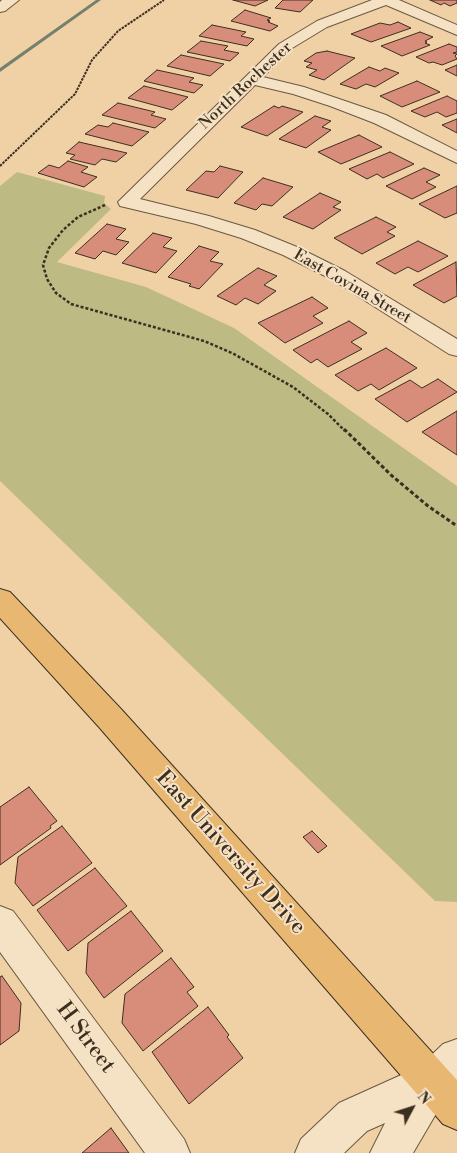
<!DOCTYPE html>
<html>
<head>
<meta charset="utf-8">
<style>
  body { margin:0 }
  #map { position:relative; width:457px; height:1153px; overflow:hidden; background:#f0d1a5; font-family:"Libre Bodoni",serif }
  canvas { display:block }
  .north { position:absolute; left:387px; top:1083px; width:50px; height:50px; -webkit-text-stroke:4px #f5e1c4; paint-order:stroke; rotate:50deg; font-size:14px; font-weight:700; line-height:20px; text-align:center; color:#3d2f20 }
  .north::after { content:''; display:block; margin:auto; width:18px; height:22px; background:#3d2f20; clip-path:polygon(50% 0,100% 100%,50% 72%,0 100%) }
</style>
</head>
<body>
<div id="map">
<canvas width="457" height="1153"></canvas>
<div class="north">N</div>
</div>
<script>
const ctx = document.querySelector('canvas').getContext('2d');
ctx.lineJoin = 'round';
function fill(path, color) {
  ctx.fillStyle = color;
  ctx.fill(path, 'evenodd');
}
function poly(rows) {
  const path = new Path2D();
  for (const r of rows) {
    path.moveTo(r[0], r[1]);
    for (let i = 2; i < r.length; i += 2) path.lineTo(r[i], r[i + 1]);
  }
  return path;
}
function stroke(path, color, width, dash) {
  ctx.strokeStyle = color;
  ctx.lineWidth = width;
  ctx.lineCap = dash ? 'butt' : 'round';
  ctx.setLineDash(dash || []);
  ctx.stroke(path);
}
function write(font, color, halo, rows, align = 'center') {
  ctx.font = font + ' "Libre Bodoni",serif';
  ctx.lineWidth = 4;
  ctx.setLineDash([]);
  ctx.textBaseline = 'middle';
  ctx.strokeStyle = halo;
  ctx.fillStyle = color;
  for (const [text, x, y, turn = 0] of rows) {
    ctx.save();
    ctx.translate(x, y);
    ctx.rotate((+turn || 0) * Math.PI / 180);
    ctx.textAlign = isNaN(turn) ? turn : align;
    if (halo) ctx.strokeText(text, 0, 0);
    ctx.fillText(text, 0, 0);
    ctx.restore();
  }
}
const green = poly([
  [17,172,105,196,104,203,111,209,57,262,146,287,234,328,457,486,457,902,435,901,0,481,0,186]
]);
const stream = poly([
  [96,0,101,0,0,72,0,68,96,0]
]);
const building = poly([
  [233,0,268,0,255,6,233,0],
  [283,0,313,0,300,12,275,8,283,0],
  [430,0,457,0,457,3,450,6,444,3,441,5,430,0],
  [245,10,271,18,267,20,270,21,268,22,278,26,270,31,231,21,245,10],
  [398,22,411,28,371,42,351,34,380,23,390,25,398,22],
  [212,25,246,32,241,36,254,39,247,46,199,36,212,25],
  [420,32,433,37,425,41,427,42,425,43,430,45,402,56,381,46,420,32],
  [201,41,228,46,224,50,239,53,230,61,187,52,201,41],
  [449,44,457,47,457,52,453,53,457,54,455,56,457,59,442,65,433,62,429,63,416,57,449,44],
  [327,51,355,58,324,80,309,75,317,70,306,67,312,63,304,61,316,53,327,51],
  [181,55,224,64,210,76,167,66,181,55],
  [457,65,457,76,445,70,457,65],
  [369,67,380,71,385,68,399,73,375,87,366,84,356,89,340,84,369,67],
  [157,70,194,78,189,82,203,85,194,93,144,81,157,70],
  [417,81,440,92,402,107,380,96,417,81],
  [144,86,188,97,172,110,128,98,144,86],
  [447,96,457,101,457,113,446,117,437,112,425,117,411,111,447,96],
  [118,103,155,112,151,115,166,119,155,128,102,115,118,103],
  [274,106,279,108,282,106,303,112,267,136,241,127,274,106],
  [315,116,331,121,322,127,331,130,306,148,279,139,315,116],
  [457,119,457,133,442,125,457,119],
  [113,123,149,132,132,146,85,134,98,125,108,127,113,123],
  [359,135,382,147,341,164,318,152,359,135],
  [79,142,127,153,116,162,102,159,95,165,70,159,75,155,66,153,79,142],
  [390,152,414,164,383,178,377,174,367,179,349,169,390,152],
  [68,161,88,167,81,172,97,177,84,187,38,173,49,165,59,168,68,161],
  [220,166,243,172,218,198,186,190,206,171,214,172,220,166],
  [424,168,440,175,426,182,436,187,412,199,386,186,424,168],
  [263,178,293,187,272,206,262,204,256,210,234,203,263,178],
  [457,186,457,213,445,218,419,204,457,186],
  [320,193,341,202,333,207,341,210,313,229,283,217,320,193],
  [376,217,396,227,387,232,395,236,362,254,334,238,376,217],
  [107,224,126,229,116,239,129,242,116,255,103,251,95,259,75,253,107,224],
  [153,233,172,238,163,247,177,251,156,273,122,263,153,233],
  [418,241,448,256,418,272,408,267,395,274,376,263,418,241],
  [199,246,219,252,210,261,223,264,199,289,189,286,191,284,168,277,199,246],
  [456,262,457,296,444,303,413,285,456,262],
  [258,268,277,276,264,285,276,291,258,304,245,298,236,305,217,296,258,268],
  [312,297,328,308,313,316,323,323,285,343,258,323,312,297],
  [349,321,367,333,351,342,362,349,328,367,317,359,311,363,293,350,349,321],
  [386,348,417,368,379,390,371,384,358,391,335,375,386,348],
  [438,379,457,392,407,422,375,399,410,380,422,388,438,379],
  [457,411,457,455,422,432,457,411],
  [29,787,57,821,50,826,51,828,0,865,0,807,29,787],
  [62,826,92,863,33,906,15,883,18,857,62,826],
  [312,831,327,846,318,853,303,837,312,831],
  [95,868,127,906,68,951,37,910,95,868],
  [131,911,163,951,104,998,86,973,88,943,131,911],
  [171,958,194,987,187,992,198,1006,143,1051,122,1023,125,994,171,958],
  [2,976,21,1003,19,1031,0,1045,0,977,2,976],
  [208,1007,229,1035,227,1037,243,1058,189,1104,152,1052,208,1007],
  [111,1128,129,1153,82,1153,111,1128]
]);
const pathFar2 = poly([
  [0,166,75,94,92,60,118,31,164,0]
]);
const pathFar1 = poly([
  [105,205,78,217,63,230,49,248,43,265,47,279,56,293,71,304,204,341,232,353,293,387,328,414,345,431]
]);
const path = poly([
  [344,429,391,475,428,506,457,526]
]);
const minor = poly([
  [2,0,19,0,5,11,0,12,0,2,2,0],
  [372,0,399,0,457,25,457,35,386,5,327,27,289,50,263,77,304,87,386,115,457,151,457,163,374,123,330,106,293,94,255,85,140,199,209,216,255,230,297,247,345,271,457,339,457,356,449,354,331,279,283,255,241,238,196,224,120,206,118,202,279,44,317,21,372,0],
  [0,906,13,911,184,1139,190,1153,145,1153,0,952,0,906],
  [457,1039,457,1085,447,1095,413,1153,370,1153,385,1123,367,1131,344,1153,295,1153,301,1139,339,1103,419,1067,443,1044,457,1039]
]);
const major = poly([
  [0,589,10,592,121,709,457,1080,457,1130,443,1124,99,727,0,618,0,589]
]);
const farStreetnames = [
  ["North Rochester",246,86,-43],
  ["East Covina Street",352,287,30]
];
const nearStreetnames = [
  ["East University Drive",230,853,48],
  ["H Street",85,1038,53]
];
fill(green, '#bdba83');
fill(stream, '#75816e');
fill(building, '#d88d7a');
stroke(building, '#3d2f20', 1);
stroke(minor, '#6a5841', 2);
stroke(major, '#3d2f20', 2);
stroke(pathFar2, '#3d2f20', 2, [2.5, 1]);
stroke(pathFar1, '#3d2f20', 2.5, [3, 2]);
stroke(path, '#3d2f20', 3, [4, 2.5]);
fill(minor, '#f5e1c4');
fill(major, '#e8b872');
write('16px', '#3d2f20', '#f5e1c4', farStreetnames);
write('22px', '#3d2f20', '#f5e1c4', nearStreetnames);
</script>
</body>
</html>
